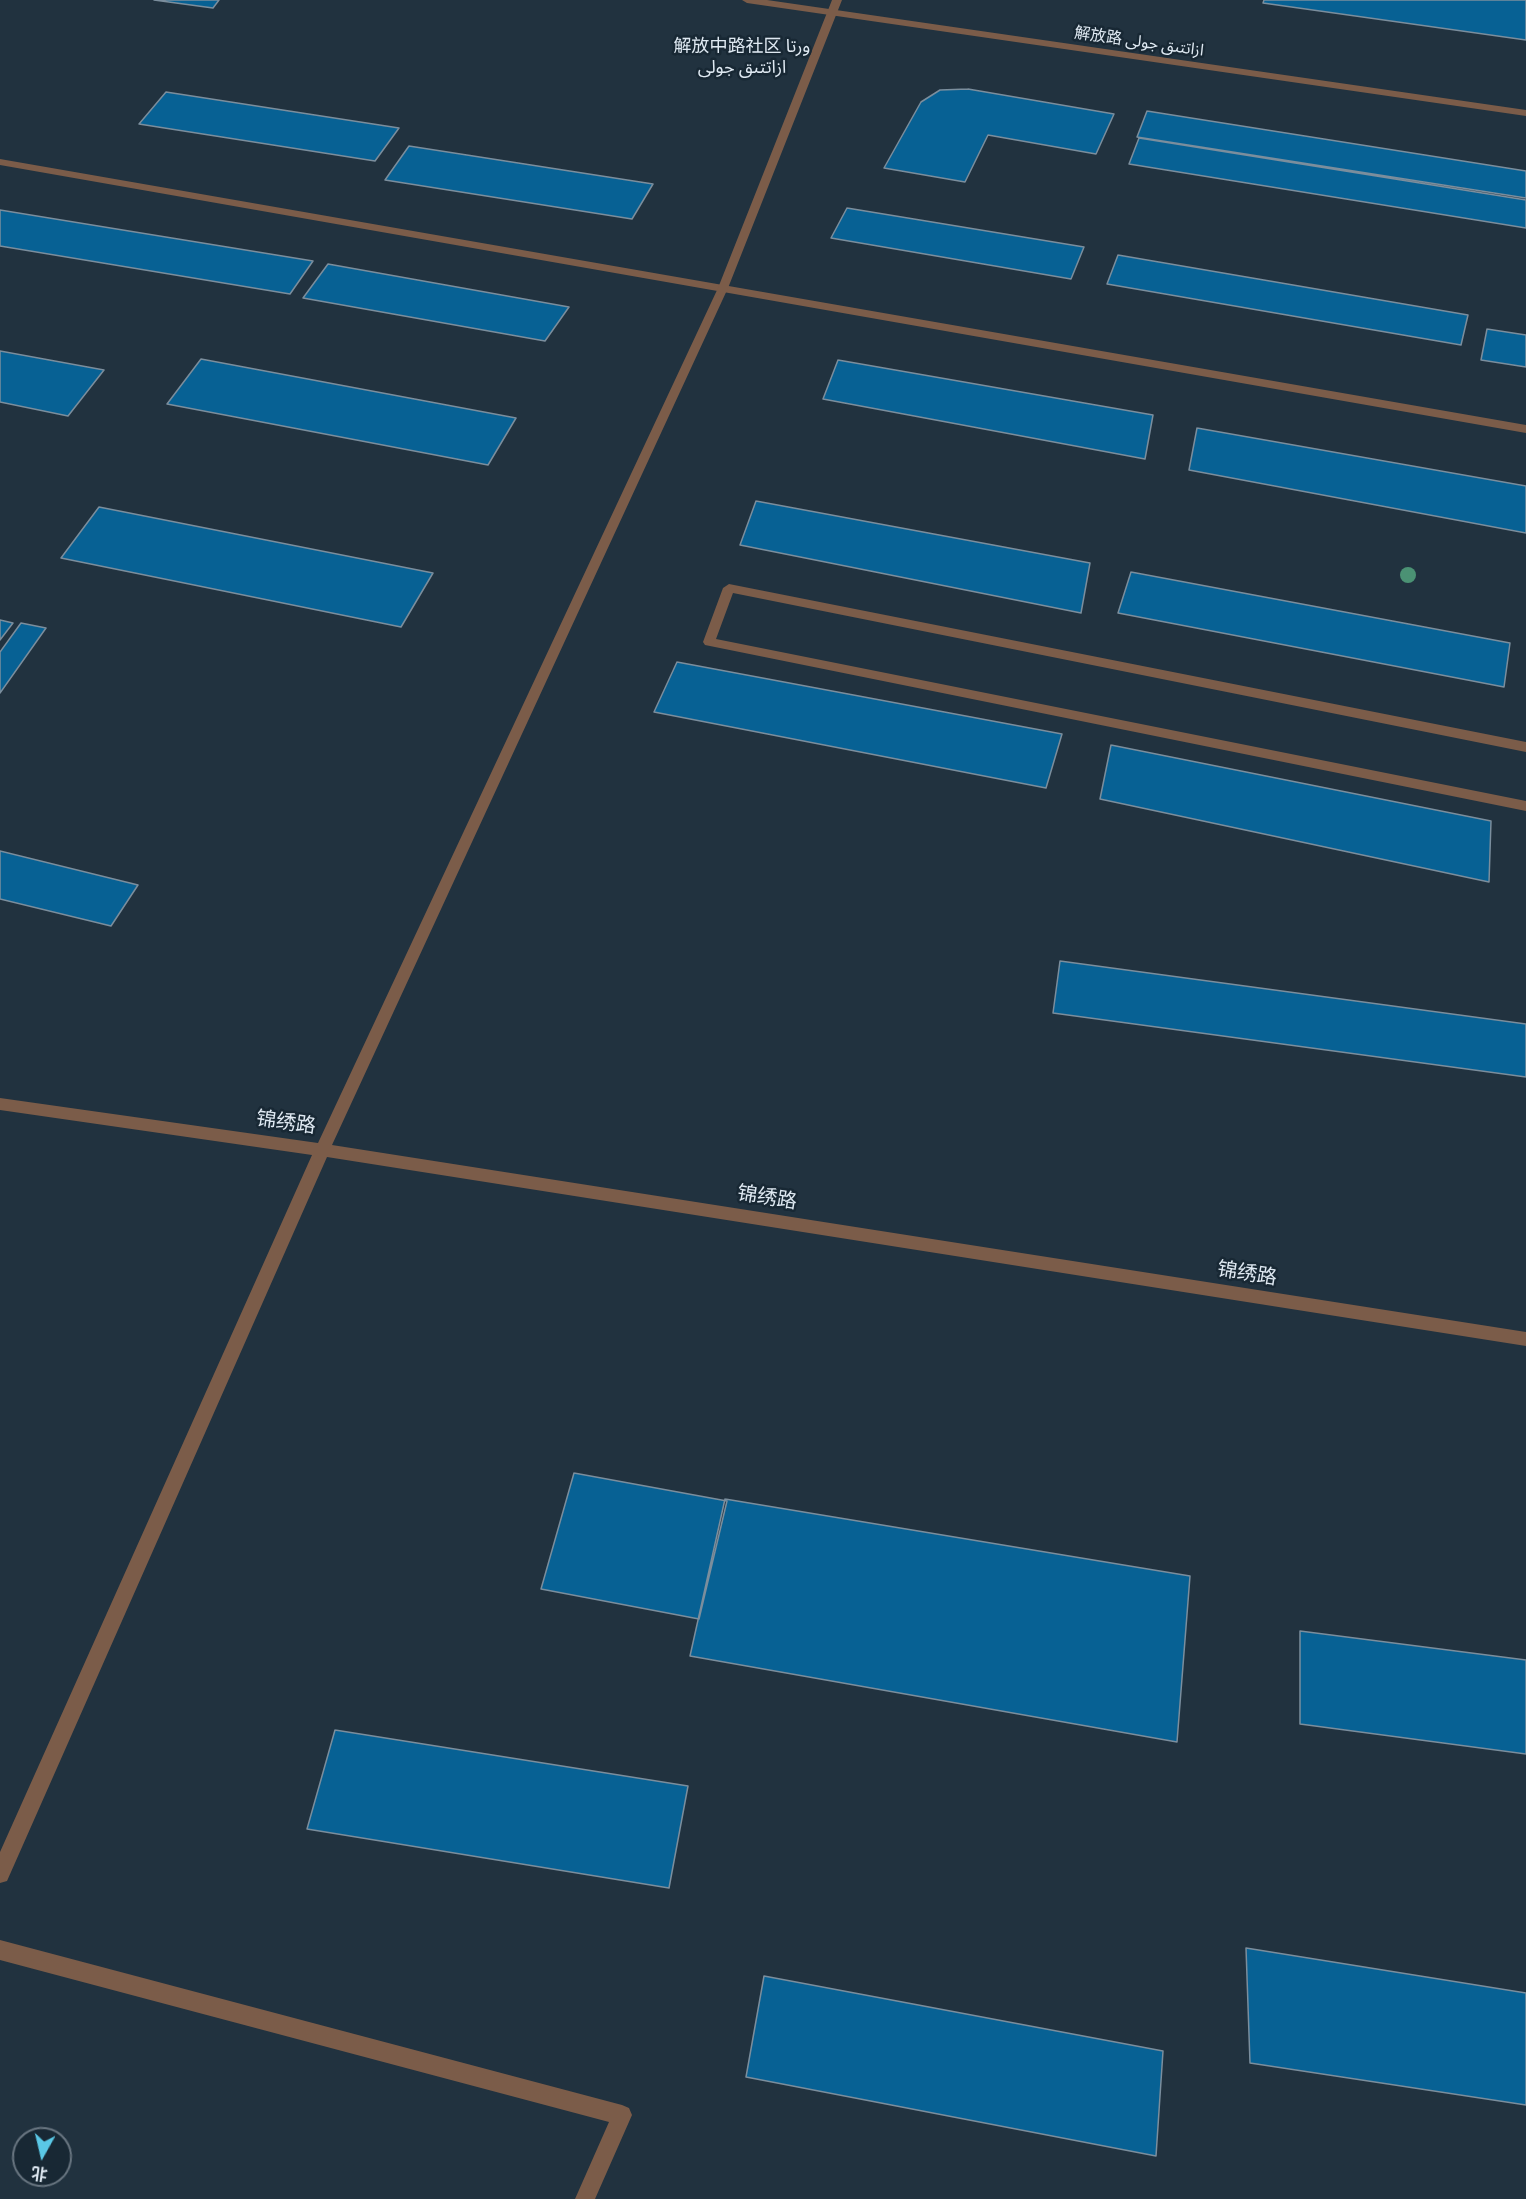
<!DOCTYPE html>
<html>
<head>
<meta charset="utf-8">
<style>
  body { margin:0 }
  #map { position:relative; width:1526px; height:2199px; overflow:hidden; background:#21323f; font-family:"Zilla Slab","Noto Sans SC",serif }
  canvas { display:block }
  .north { position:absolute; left:12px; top:2127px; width:60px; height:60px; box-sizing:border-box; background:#182834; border:2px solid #687580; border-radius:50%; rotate:188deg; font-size:16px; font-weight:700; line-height:24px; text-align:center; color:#dfe9f2 }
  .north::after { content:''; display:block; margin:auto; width:21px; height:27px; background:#5ac8e6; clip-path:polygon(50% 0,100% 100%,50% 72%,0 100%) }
</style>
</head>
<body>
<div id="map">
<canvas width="1526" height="2199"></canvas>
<div class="north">北</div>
</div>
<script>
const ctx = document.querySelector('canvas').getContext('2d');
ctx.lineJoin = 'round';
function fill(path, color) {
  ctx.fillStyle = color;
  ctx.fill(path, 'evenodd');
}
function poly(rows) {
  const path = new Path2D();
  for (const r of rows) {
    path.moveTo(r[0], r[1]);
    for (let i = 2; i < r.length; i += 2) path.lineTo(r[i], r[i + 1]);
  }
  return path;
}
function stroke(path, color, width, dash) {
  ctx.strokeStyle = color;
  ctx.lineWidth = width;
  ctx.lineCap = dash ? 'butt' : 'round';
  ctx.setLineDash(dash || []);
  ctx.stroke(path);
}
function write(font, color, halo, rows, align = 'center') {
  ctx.font = font + ' "Zilla Slab","Noto Sans Arabic","Noto Sans SC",serif';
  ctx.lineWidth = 5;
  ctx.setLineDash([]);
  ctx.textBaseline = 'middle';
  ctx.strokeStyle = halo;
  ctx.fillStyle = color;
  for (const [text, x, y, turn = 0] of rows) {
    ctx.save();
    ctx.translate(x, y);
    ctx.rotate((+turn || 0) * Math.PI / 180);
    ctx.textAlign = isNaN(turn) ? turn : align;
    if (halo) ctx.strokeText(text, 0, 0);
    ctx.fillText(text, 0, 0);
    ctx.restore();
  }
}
const building = poly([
  [154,0,219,0,213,8,154,0],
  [1264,0,1526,0,1526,40,1263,3,1264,0],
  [968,89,1114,114,1096,154,988,135,965,182,884,168,921,102,940,90,968,89],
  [166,92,399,128,375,161,139,124,166,92],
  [1147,111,1526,171,1526,198,1137,137,1147,111],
  [1139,138,1526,200,1526,228,1129,164,1139,138],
  [409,146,653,184,632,219,385,180,409,146],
  [847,208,1084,247,1071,279,831,238,847,208],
  [0,210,313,261,290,294,0,246,0,210],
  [1118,255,1468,315,1461,345,1107,284,1118,255],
  [328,264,569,307,545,341,303,298,328,264],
  [1487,329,1526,335,1526,367,1481,360,1487,329],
  [0,351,104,370,68,416,0,402,0,351],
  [201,359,516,418,488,465,167,404,201,359],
  [838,360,1153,415,1145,459,823,399,838,360],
  [1197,428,1526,486,1526,533,1189,470,1197,428],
  [756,501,1090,563,1081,613,740,545,756,501],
  [99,507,433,573,401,627,61,558,99,507],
  [1131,572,1510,643,1504,687,1118,613,1131,572],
  [0,620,13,623,0,640,0,620],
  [21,623,46,628,0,693,0,652,21,623],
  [677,662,1062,734,1046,788,654,712,677,662],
  [1111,745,1491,821,1489,882,1100,799,1111,745],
  [0,851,138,885,111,926,0,899,0,851],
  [1060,961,1526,1024,1526,1077,1053,1013,1060,961],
  [574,1473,727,1501,699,1619,541,1589,574,1473],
  [725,1499,1190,1576,1177,1742,690,1656,725,1499],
  [1300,1631,1526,1660,1526,1754,1300,1724,1300,1631],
  [335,1730,688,1786,669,1888,307,1829,335,1730],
  [1246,1948,1526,1993,1526,2105,1250,2063,1246,1948],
  [764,1976,1163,2051,1156,2156,746,2077,764,1976]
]);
const service = poly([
  [729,584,1526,742,1526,752,733,593,716,639,1526,801,1526,811,705,645,703,642,723,588,729,584]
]);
const minor = poly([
  [742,0,767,0,1526,110,1526,116,747,3,742,0],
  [0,159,1526,425,1526,433,0,165,0,159],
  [0,1940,622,2105,629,2108,632,2115,595,2199,575,2199,609,2122,0,1960,0,1940]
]);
const tertiary = poly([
  [832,0,842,0,728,288,332,1145,1526,1332,1526,1346,327,1157,7,1881,0,1883,0,1852,312,1155,0,1110,0,1098,318,1143,718,288,832,0]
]);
const trees = [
  [1408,575]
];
const farStreetnames = [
  ["解放路 ازاتتىق جولى",1139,42,8]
];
const farNeighbourhoodnames = [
  ["解放中路社区 ورتا",742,47],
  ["ازاتتىق جولى",742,68]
];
const streetNames = [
  ["锦绣路",286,1123,8],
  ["锦绣路",767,1198,9],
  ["锦绣路",1247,1274,9]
];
fill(building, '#076194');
stroke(building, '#7b8e9d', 1.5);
fill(service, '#7b5c49');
fill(minor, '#7b5c49');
fill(tertiary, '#7b5c49');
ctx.fillStyle = '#4b9274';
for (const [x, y] of trees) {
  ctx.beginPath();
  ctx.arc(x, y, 8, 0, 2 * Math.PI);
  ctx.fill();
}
write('16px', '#dfe9f2', '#182834', farStreetnames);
write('18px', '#dfe9f2', '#182834', farNeighbourhoodnames);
write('20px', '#dfe9f2', '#182834', streetNames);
</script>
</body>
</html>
